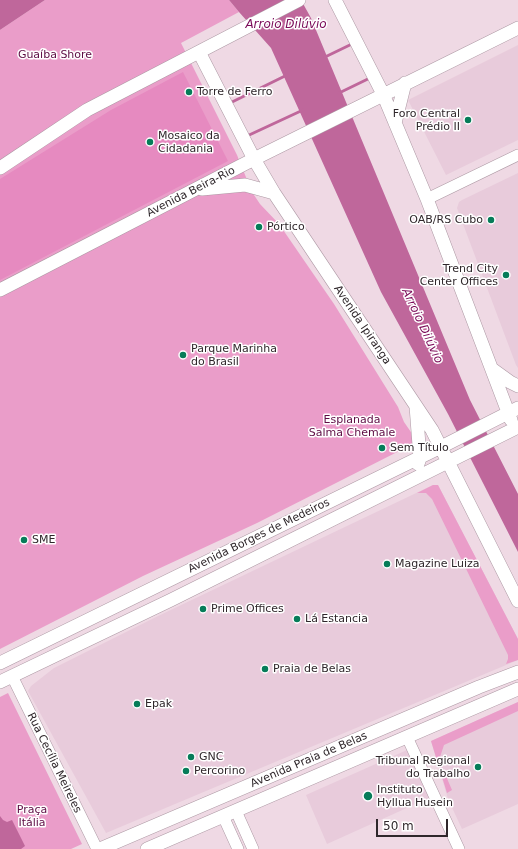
<!DOCTYPE html>
<html>
<head>
<meta charset="utf-8">
<style>
  body { margin:0 }
  #map { position:relative; width:518px; height:849px; overflow:hidden; background:#efd9e4; font-family:"DejaVu Sans",sans-serif }
  canvas { display:block }
  .scale { position:absolute; left:376px; top:819px; width:72px; height:18px; box-sizing:border-box; border:2px solid #2f272b; border-top:0; padding-left:5px; font-size:12px; line-height:14px; white-space:nowrap; color:#2f272b; -webkit-text-stroke:3px #fff; paint-order:stroke }
</style>
</head>
<body>
<div id="map">
<canvas width="518" height="849"></canvas>
<div class="scale">50 m</div>
</div>
<script>
const ctx = document.querySelector('canvas').getContext('2d');
ctx.lineJoin = 'round';
function fill(path, color) {
  ctx.fillStyle = color;
  ctx.fill(path, 'evenodd');
}
function poly(rows) {
  const path = new Path2D();
  for (const r of rows) {
    path.moveTo(r[0], r[1]);
    for (let i = 2; i < r.length; i += 2) path.lineTo(r[i], r[i + 1]);
  }
  return path;
}
function stroke(path, color, width, dash) {
  ctx.strokeStyle = color;
  ctx.lineWidth = width;
  ctx.lineCap = dash ? 'butt' : 'round';
  ctx.setLineDash(dash || []);
  ctx.stroke(path);
}
function write(font, color, halo, rows, align = 'center') {
  ctx.font = font + ' "DejaVu Sans",sans-serif';
  ctx.lineWidth = 3;
  ctx.setLineDash([]);
  ctx.textBaseline = 'middle';
  ctx.strokeStyle = halo;
  ctx.fillStyle = color;
  for (const [text, x, y, turn = 0] of rows) {
    ctx.save();
    ctx.translate(x, y);
    ctx.rotate((+turn || 0) * Math.PI / 180);
    ctx.textAlign = isNaN(turn) ? turn : align;
    if (halo) ctx.strokeText(text, 0, 0);
    ctx.fillText(text, 0, 0);
    ctx.restore();
  }
}
const built = poly([
  [518,45,518,140,446,175,408,100],
  [518,173,518,368,516,365,457,208,459,202,462,200],
  [433,485,438,485,518,639,518,660,106,833,28,691,31,686,54,668,156,617],
  [518,702,518,804,462,829,448,799,431,741],
  [407,750,429,798,327,844,306,795]
]);
const green = poly([
  [45,0,229,0,239,12,181,43,237,155,252,192,260,204,279,224,334,304,398,407,404,422,413,435,413,444,257,523,143,576,0,649,0,30],
  [433,485,438,485,518,639,518,660,506,664,508,659,508,655,432,499,426,493,417,493],
  [8,693,82,844,71,849,0,849,0,697],
  [518,702,518,711,444,745,439,760,452,790,447,793,431,741]
]);
const forest = poly([
  [183,72,228,161,0,280,0,179,111,110]
]);
const water = poly([
  [0,0,45,0,0,30],
  [229,0,301,0,311,18,470,400,518,494,518,552,448,414,381,292,271,48,239,12],
  [0,816,3,820,7,822,12,820,25,846,21,849,0,849]
]);
const stream = poly([
  [325,57,354,43],
  [339,93,372,77],
  [230,103,287,75],
  [247,136,303,110]
]);
const minor = poly([
  [427,199,518,155],
  [12,676,97,849],
  [407,737,459,849],
  [236,811,253,849],
  [223,816,238,849]
]);
const major = poly([
  [335,0,383,94,427,199,511,420],
  [199,52,254,159,274,193,432,430,518,601],
  [395,123,405,83],
  [0,168,87,110,299,0],
  [202,189,245,185,274,193],
  [0,290,254,159,518,28],
  [492,369,510,382,518,386],
  [416,406,420,458,418,464],
  [0,663,441,447,518,408],
  [0,682,171,600,518,427],
  [100,849,479,687,518,672],
  [147,849,518,689]
]);
const markers = [
  [189,92,4,"#067c59"],
  [468,120,4,"#067c59"],
  [150,142,4,"#067c59"],
  [491,220,4,"#067c59"],
  [259,227,4,"#067c59"],
  [506,275,4,"#067c59"],
  [183,355,4,"#067c59"],
  [382,448,4,"#067c59"],
  [24,540,4,"#067c59"],
  [387,564,4,"#067c59"],
  [203,609,4,"#067c59"],
  [297,619,4,"#067c59"],
  [265,669,4,"#067c59"],
  [137,704,4,"#067c59"],
  [191,757,4,"#067c59"],
  [478,767,4,"#067c59"],
  [186,771,4,"#067c59"],
  [368,796,5,"#067c59"]
];
const parkNames = [
  ["Guaíba Shore",55,55],
  ["Esplanada",352,420],
  ["Salma Chemale",352,433],
  ["Praça",32,810],
  ["Itália",32,823]
];
const poiNames = [
  ["Torre de Ferro",197,92],
  ["Foro Central",460,114,"right"],
  ["Prédio II",460,127,"right"],
  ["Mosaico da",158,136],
  ["Cidadania",158,149],
  ["OAB/RS Cubo",483,220,"right"],
  ["Pórtico",267,227],
  ["Trend City",498,269,"right"],
  ["Center Offices",498,282,"right"],
  ["Parque Marinha",191,349],
  ["do Brasil",191,362],
  ["Sem Título",390,448],
  ["SME",32,540],
  ["Magazine Luiza",395,564],
  ["Prime Offices",211,609],
  ["Lá Estancia",305,619],
  ["Praia de Belas",273,669],
  ["Epak",145,704],
  ["GNC",199,757],
  ["Tribunal Regional",470,761,"right"],
  ["do Trabalho",470,774,"right"],
  ["Percorino",194,771],
  ["Instituto",377,790],
  ["Hyllua Husein",377,803]
];
const streetNames = [
  ["Avenida Beira-Rio",191,192,-27],
  ["Avenida Ipiranga",362,325,56],
  ["Avenida Borges de Medeiros",259,536,-26],
  ["Avenida Praia de Belas",309,760,-23],
  ["Rua Cecília Meireles",54,763,64]
];
const waterNames = [
  ["Arroio Dilúvio",286,25],
  ["Arroio Dilúvio",422,326,65]
];
fill(built, '#e8cbdb');
fill(green, '#ea9dc9');
fill(forest, '#e68ac0');
fill(water, '#bf679b');
stroke(stream, '#bf679b', 3);
stroke(minor, '#ad99a4', 12);
stroke(major, '#ad99a4', 14);
stroke(minor, '#fff', 11);
stroke(major, '#fff', 13);
for (const [x, y, r, color] of markers) {
  const dot = new Path2D();
  dot.arc(x, y, r, 0, 2 * Math.PI);
  ctx.fillStyle = color;
  ctx.fill(dot);
  stroke(dot, '#fff', 1.5);
}
write('11px', '#5e0c44', '#fff', parkNames);
write('11px', '#2f272b', '#fff', poiNames, 'left');
write('11px', '#2f272b', '#fff', streetNames);
write('italic 12px', '#7b0b59', '#fff', waterNames);
</script>
</body>
</html>
